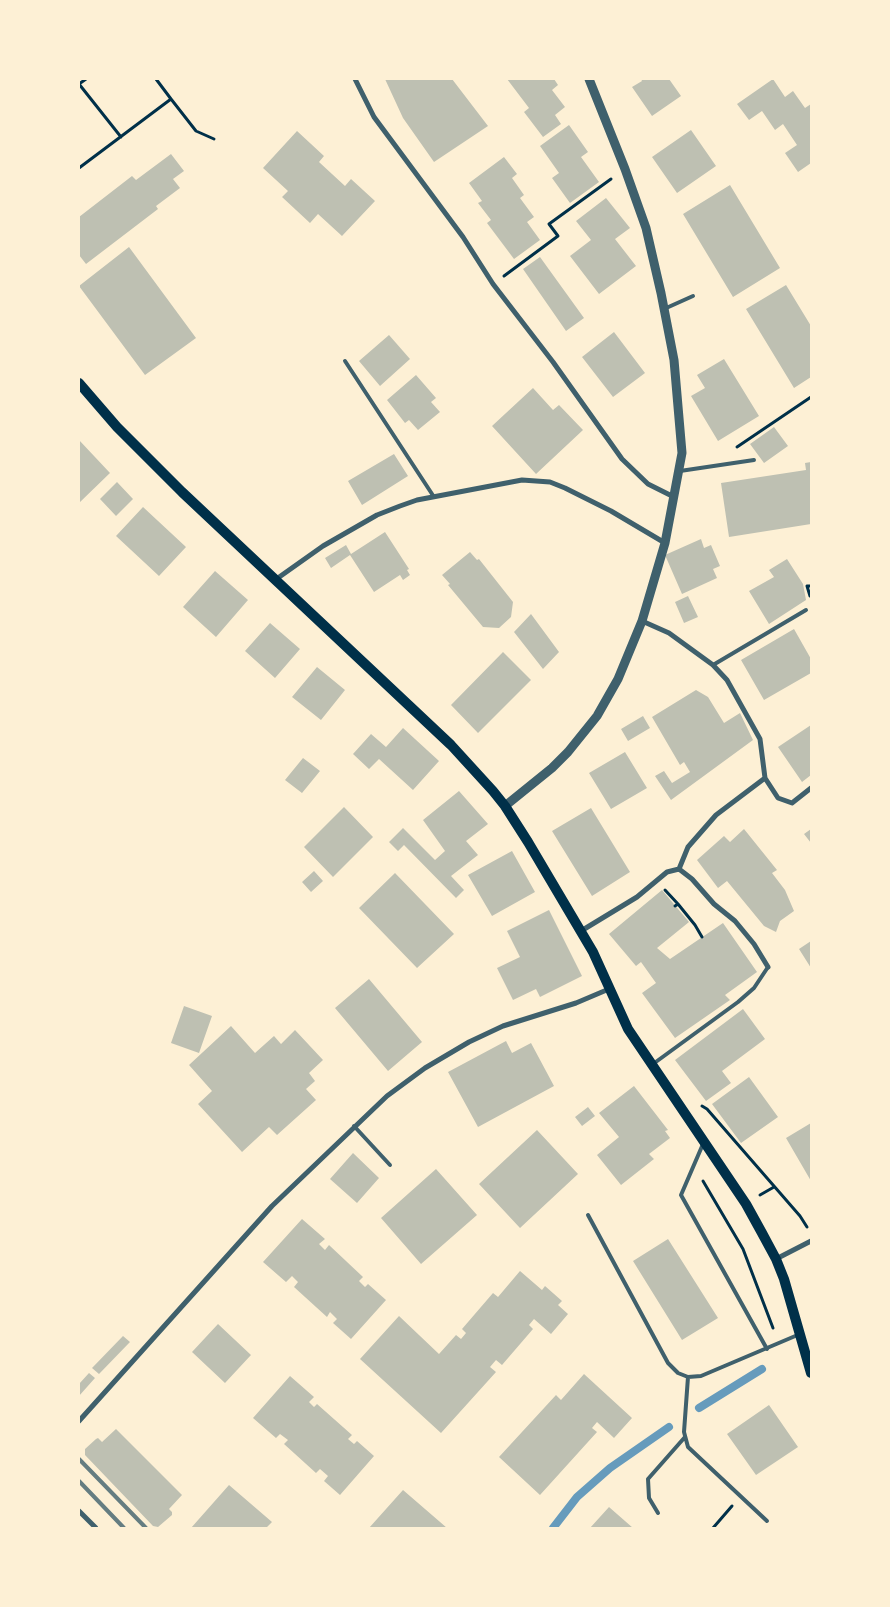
<!DOCTYPE html>
<html>
<head>
<meta charset="utf-8">
<style>
  body { margin:0 }
  #map { position:relative; width:890px; height:1607px; overflow:hidden; background:#fdf0d5; font-family:Mulish,sans-serif }
  canvas { display:block }
  .frame { position:absolute; inset:0; border:80px solid #fdf0d5; pointer-events:none }
</style>
</head>
<body>
<div id="map">
<canvas width="890" height="1607"></canvas>
<div class="frame"></div>
</div>
<script>
const ctx = document.querySelector('canvas').getContext('2d');
ctx.lineJoin = 'round';
function poly(rows) {
  const path = new Path2D();
  for (const r of rows) {
    path.moveTo(r[0], r[1]);
    for (let i = 2; i < r.length; i += 2) path.lineTo(r[i], r[i + 1]);
  }
  return path;
}
function stroke(path, color, width, dash) {
  ctx.strokeStyle = color;
  ctx.lineWidth = width;
  ctx.lineCap = dash ? 'butt' : 'round';
  ctx.setLineDash(dash || []);
  ctx.stroke(path);
}
function fill(path, color) {
  ctx.fillStyle = color;
  ctx.fill(path, 'evenodd');
}
const stream = poly([
  [699,1408,762,1369],
  [553,1528,577,1497,610,1468,669,1427]
]);
const building = poly([
  [385,79,452,79,488,126,434,162,403,118],
  [507,79,554,79,558,85,552,90,565,107,555,115,561,124,543,137,524,112,529,108],
  [641,79,669,79,681,96,652,116,632,87,642,81],
  [773,79,785,97,793,91,805,108,811,104,811,163,798,172,785,153,797,145,783,124,775,130,762,111,749,120,737,104],
  [569,125,588,152,581,157,599,182,570,203,552,178,559,173,540,146],
  [691,130,716,166,677,193,652,157],
  [297,131,324,156,319,162,345,186,351,179,375,201,342,236,318,214,310,223,282,197,288,191,263,168],
  [171,154,184,171,173,179,180,188,156,206,158,209,86,264,79,255,79,217,132,176,136,180],
  [504,157,517,174,512,178,524,195,520,198,534,217,527,222,540,240,514,259,487,223,491,220,478,203,482,201,469,183],
  [730,185,780,268,733,297,683,214],
  [606,198,630,228,615,239,636,266,599,294,570,256,591,240,576,221],
  [129,247,196,338,145,375,79,286],
  [540,257,584,318,566,331,523,269],
  [786,285,811,326,811,377,794,388,746,309],
  [614,332,645,373,613,397,582,357],
  [389,335,410,359,380,386,359,361],
  [724,359,759,416,718,441,691,396,705,388,697,375],
  [416,375,436,398,431,402,440,412,418,430,409,420,405,423,387,400],
  [533,388,553,410,559,405,583,430,536,474,492,426],
  [774,427,788,446,764,463,750,444],
  [79,440,110,473,79,503],
  [394,454,408,476,362,505,348,481],
  [811,462,811,524,729,537,721,483,806,470,805,463],
  [117,482,133,499,116,516,100,499],
  [143,507,186,547,159,576,116,536],
  [385,532,409,569,407,570,410,575,403,580,400,575,374,592,350,555,331,568,325,558,346,545,351,554],
  [701,539,704,548,711,545,720,566,713,569,717,578,682,594,665,555],
  [470,552,477,560,479,559,513,602,511,617,499,628,483,627,448,585,450,584,442,575],
  [787,559,803,584,806,600,769,624,749,591,774,577,769,570],
  [215,571,248,600,216,637,183,607],
  [688,596,698,617,684,623,675,602],
  [531,614,559,652,543,669,514,632],
  [270,623,300,649,275,678,245,651],
  [794,629,811,659,811,673,764,700,741,660],
  [503,652,531,680,478,733,451,705],
  [317,667,345,690,321,720,292,697],
  [696,690,708,697,724,723,740,713,753,740,671,800,655,776,664,771,672,783,690,772,684,762,680,765,652,717],
  [643,716,650,728,628,741,621,729],
  [811,725,811,775,802,782,778,747],
  [403,728,439,761,413,790,379,759,369,769,353,754,371,734,386,747],
  [625,752,647,788,611,809,589,773],
  [303,758,320,771,302,793,285,780],
  [459,791,488,824,466,841,478,855,451,876,464,890,456,898,404,845,398,851,389,842,403,828,435,860,445,851,423,820],
  [344,807,373,837,333,877,304,847],
  [591,808,630,872,592,896,552,831],
  [744,829,777,870,772,873,785,890,794,911,780,921,776,932,764,926,727,881,718,888,697,860,724,836,730,842],
  [811,829,811,843,804,834],
  [512,851,535,892,492,916,468,875],
  [314,871,323,881,311,892,302,882],
  [395,873,454,934,417,968,359,908],
  [662,890,689,922,657,948,670,959,723,923,757,972,725,995,730,1000,675,1038,642,993,656,983,641,962,636,966,609,934],
  [549,910,582,976,540,997,536,989,513,1000,497,968,520,957,507,931],
  [811,941,811,968,799,949],
  [369,979,422,1042,388,1071,335,1008],
  [184,1006,212,1016,199,1053,171,1043],
  [743,1009,765,1039,722,1071,731,1083,706,1101,675,1060],
  [231,1026,255,1053,274,1036,281,1044,295,1030,323,1060,309,1073,315,1081,306,1089,316,1100,277,1135,269,1127,242,1152,198,1104,212,1091,189,1065],
  [506,1041,512,1053,531,1043,554,1086,478,1127,448,1072],
  [749,1077,778,1117,741,1143,712,1104],
  [634,1086,668,1130,665,1131,670,1138,649,1154,654,1159,621,1185,597,1155,619,1137,599,1113],
  [588,1107,595,1116,582,1126,575,1117],
  [811,1123,811,1181,786,1138],
  [537,1130,578,1174,520,1228,479,1184],
  [353,1153,379,1178,357,1203,330,1179],
  [436,1169,477,1215,421,1264,381,1218],
  [302,1219,325,1239,319,1244,325,1250,329,1245,363,1277,359,1281,365,1287,368,1284,386,1300,351,1339,333,1323,337,1319,330,1312,327,1317,294,1287,298,1282,292,1276,286,1282,263,1262],
  [668,1239,718,1318,682,1340,633,1261],
  [520,1271,542,1290,545,1286,562,1301,558,1305,568,1314,551,1334,534,1319,529,1325,533,1329,502,1365,496,1360,490,1367,496,1372,441,1433,360,1359,399,1316,439,1354,456,1335,461,1339,466,1333,462,1329,493,1293,498,1297],
  [218,1324,251,1355,225,1383,192,1352],
  [123,1336,130,1342,99,1374,92,1368],
  [89,1373,95,1378,79,1396,79,1384],
  [584,1374,632,1418,614,1438,597,1422,592,1428,597,1432,540,1495,499,1457,556,1395,561,1400],
  [290,1376,314,1397,309,1402,314,1407,317,1404,352,1435,348,1439,354,1444,357,1441,374,1456,340,1495,324,1481,328,1476,320,1469,316,1473,284,1444,288,1440,280,1434,276,1438,253,1418],
  [769,1405,798,1447,756,1475,727,1434],
  [116,1429,182,1495,169,1509,172,1512,172,1515,158,1527,153,1526,85,1455,85,1449,96,1439,98,1438,102,1442],
  [229,1485,272,1522,266,1528,191,1528],
  [403,1490,447,1528,369,1528],
  [609,1507,633,1528,590,1528]
]);
const path = poly([
  [79,84,121,137],
  [79,84,86,79],
  [171,99,196,131,214,139],
  [79,168,171,99,156,79],
  [504,276,558,236,549,224,611,179],
  [737,447,811,397],
  [810,596,807,586,811,586],
  [665,890,678,904,675,906],
  [678,904,695,925,702,937],
  [702,1106,707,1109,800,1216,807,1227],
  [703,1181,743,1249,773,1328],
  [760,1195,774,1187],
  [713,1528,732,1506]
]);
const service = poly([
  [664,309,693,296],
  [345,361,434,497],
  [680,471,754,460],
  [713,665,806,610],
  [653,1064,738,1002,754,988,768,967],
  [354,1126,390,1165],
  [703,1144,681,1195,767,1349],
  [588,1215,668,1363,678,1373,688,1377,701,1376,800,1334],
  [688,1377,684,1432,688,1447,767,1521],
  [658,1513,649,1498,648,1479,685,1437]
]);
const minor = poly([
  [355,79,374,117,463,237,493,284,553,362,622,459,648,484,674,497],
  [275,580,323,546,377,515,400,506,417,500,522,480,550,482,565,488,611,511,665,543],
  [642,621,669,633,713,665,727,680,760,739,765,778,716,815,688,847,679,869],
  [765,778,778,798,792,803,811,788],
  [679,869,692,879,714,904,735,921,754,944,768,967],
  [581,931,637,897,667,872,679,869],
  [776,1259,811,1241],
  [79,1421,272,1206,387,1096,425,1068,469,1042,503,1026,576,1003,609,989],
  [79,1511,96,1528]
]);
const tertiary = poly([
  [505,806,552,768,568,752,597,716,618,679,642,621,665,543,682,453,674,360,661,293,646,228,625,169,589,79]
]);
const secondary = poly([
  [79,383,117,427,182,492,451,745,493,791,505,806,528,842,593,952,628,1029,746,1204,762,1233,776,1259,784,1279,811,1373]
]);
const rail = poly([
  [79,1459,146,1528],
  [79,1481,124,1528]
]);
stroke(stream, '#669bbc', 8);
fill(building, '#bec0b2');
stroke(path, '#003049', 3);
stroke(service, '#3f606c', 4);
stroke(minor, '#3f606c', 5);
stroke(tertiary, '#3f606c', 9);
stroke(secondary, '#003049', 10);
stroke(rail, '#657d81', 4);
</script>
</body>
</html>
